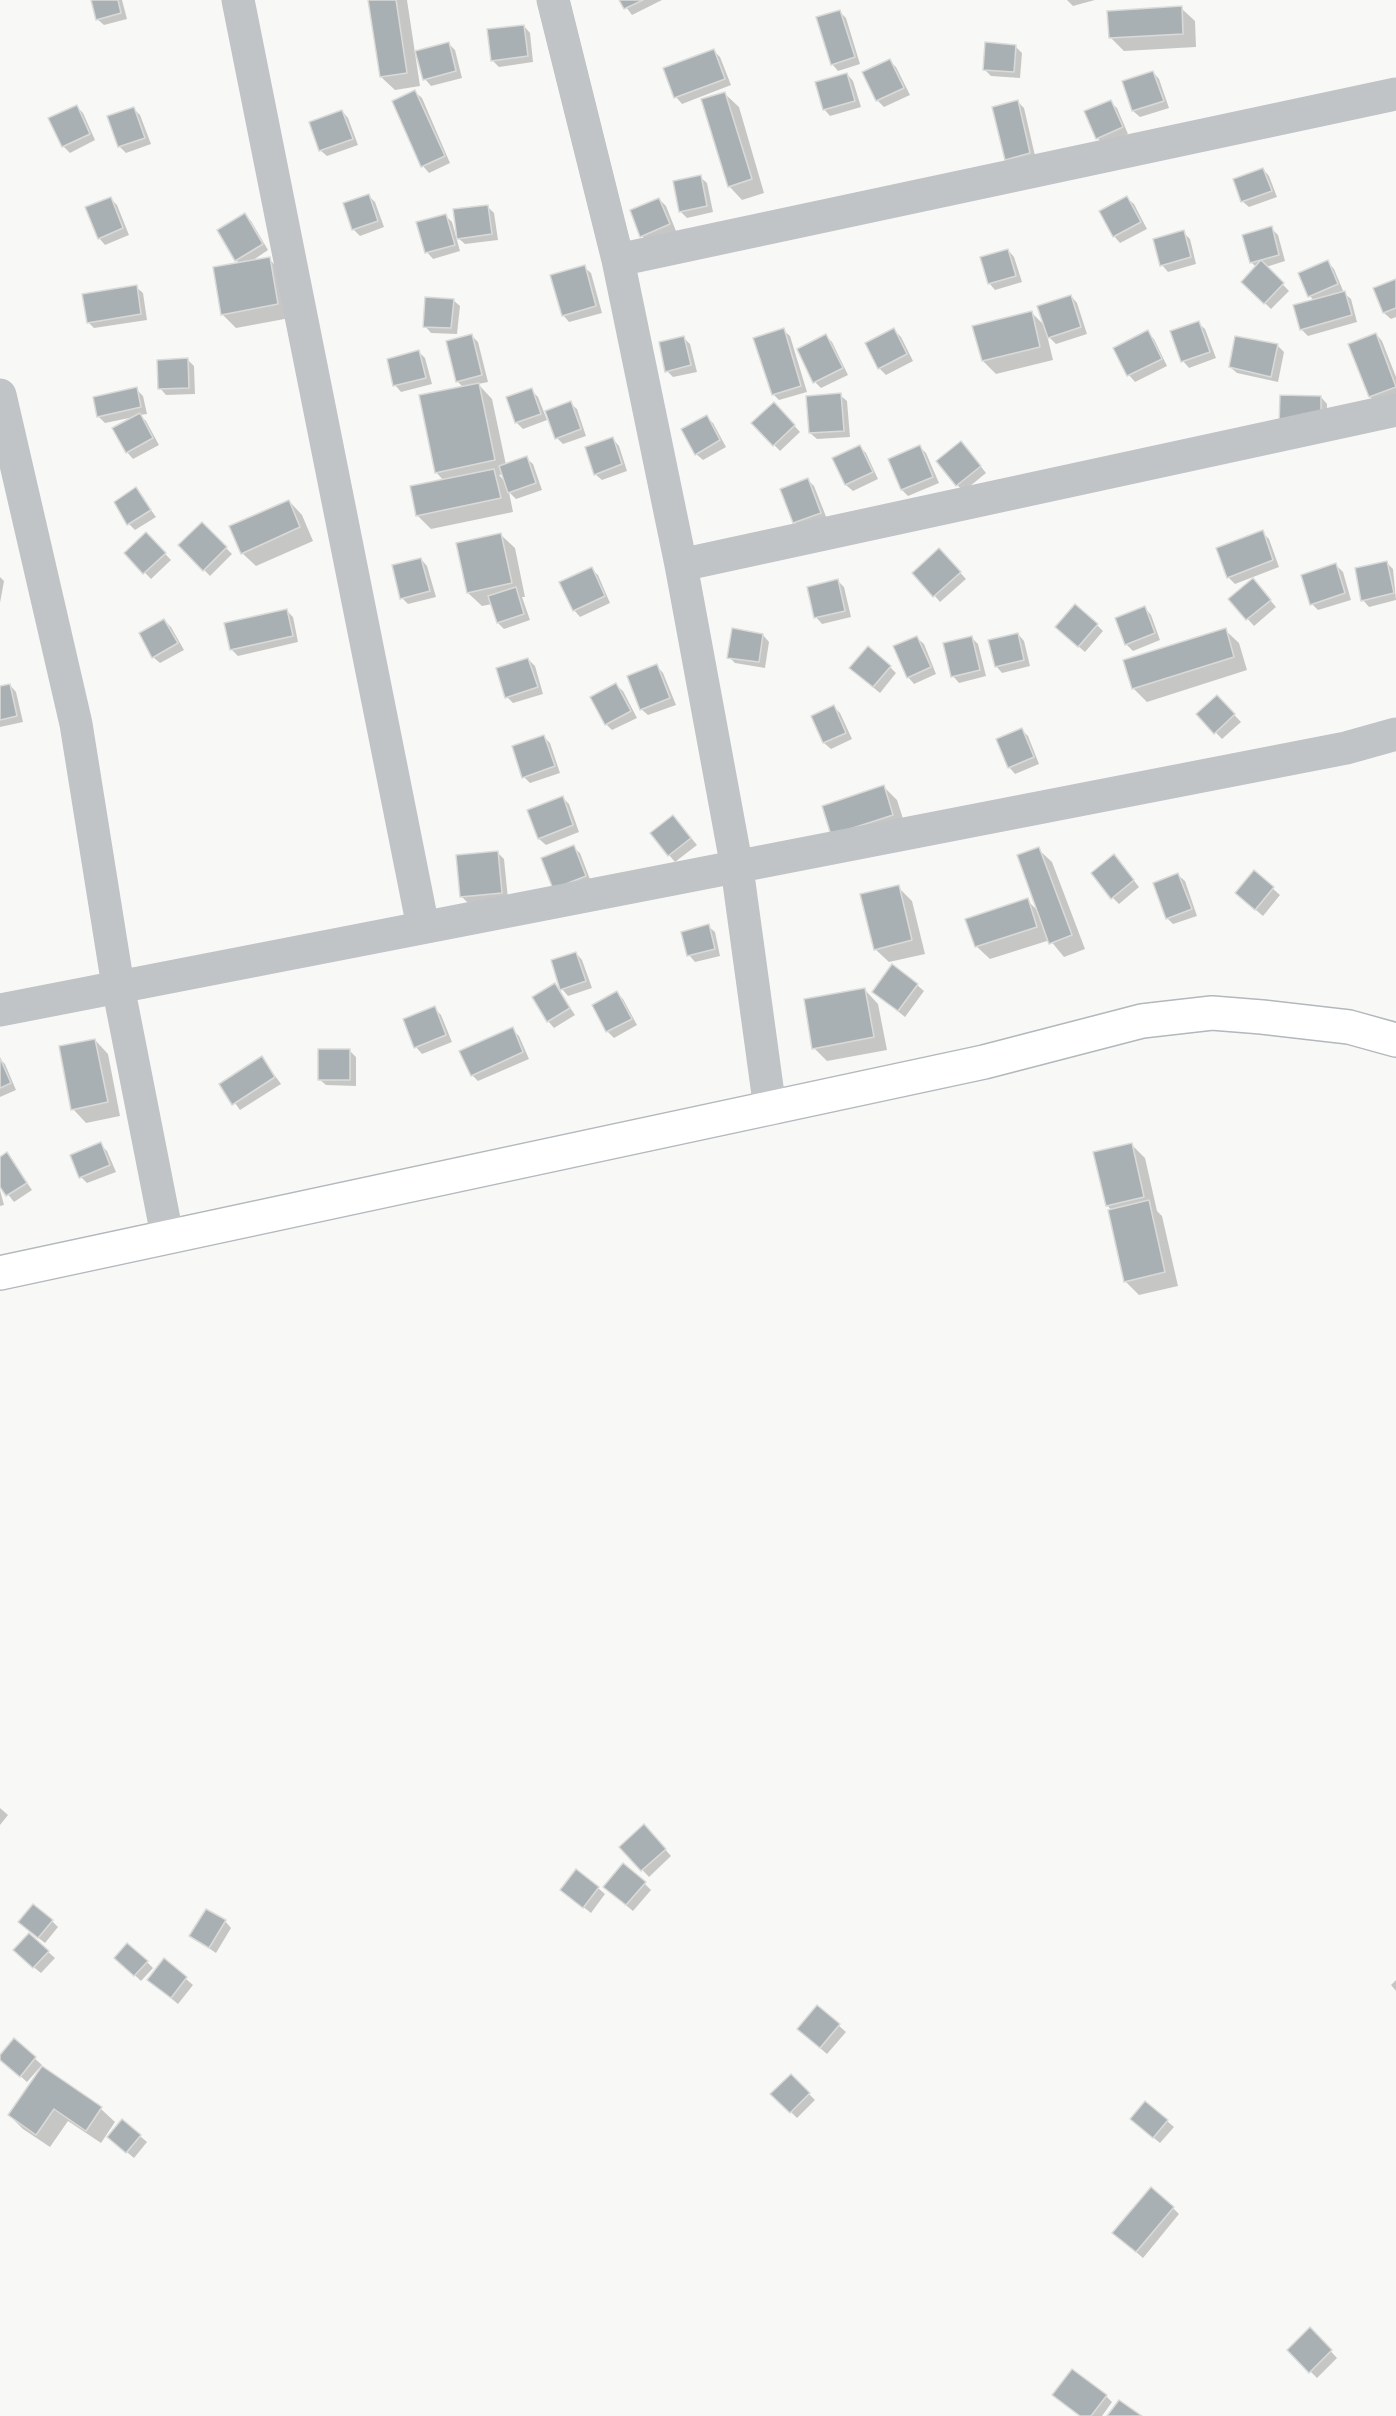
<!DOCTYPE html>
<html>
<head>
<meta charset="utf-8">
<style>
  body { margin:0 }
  canvas { display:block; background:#f8f8f6 }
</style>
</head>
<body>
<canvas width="1396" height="2416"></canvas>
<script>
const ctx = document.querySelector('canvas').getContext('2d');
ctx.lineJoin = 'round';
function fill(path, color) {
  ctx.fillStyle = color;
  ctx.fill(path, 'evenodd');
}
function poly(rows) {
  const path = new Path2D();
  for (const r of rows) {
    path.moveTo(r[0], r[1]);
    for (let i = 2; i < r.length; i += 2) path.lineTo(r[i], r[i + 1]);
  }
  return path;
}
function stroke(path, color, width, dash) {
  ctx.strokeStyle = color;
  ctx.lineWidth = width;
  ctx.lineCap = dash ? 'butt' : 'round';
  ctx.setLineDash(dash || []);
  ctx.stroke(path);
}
const shadow = poly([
  [92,0,122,0,127,19,104,25,97,19],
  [370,0,407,0,420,86,395,90,381,77],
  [621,0,662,0,632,15],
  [1067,0,1095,0,1073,6],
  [1181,8,1195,21,1196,47,1124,51,1110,37],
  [840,12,846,18,860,64,838,71,832,64],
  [524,26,530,33,533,62,499,67,492,60],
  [448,43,455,50,462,78,431,86,425,79],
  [1015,46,1022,53,1020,78,991,76,984,69],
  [714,51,720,57,731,85,682,104,676,97],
  [890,61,896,67,910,95,884,107,878,101,864,73],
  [1153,72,1159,79,1169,108,1140,117,1133,111,1124,82],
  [847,74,853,81,861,107,830,116,824,109],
  [415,92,422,98,450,163,429,173,423,166,394,102],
  [725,94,739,107,764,193,742,200,729,186],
  [1018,102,1024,108,1036,160,1013,166,1006,159],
  [1110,102,1117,108,1128,134,1104,144,1097,138],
  [77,107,83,113,95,140,70,153,63,146],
  [134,109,140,115,151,144,126,153,119,146],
  [342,111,348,118,358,145,327,156,320,150],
  [1263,169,1269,176,1277,197,1249,207,1242,201],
  [700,177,707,183,713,212,687,218,681,212,675,182],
  [368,195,375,202,384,227,360,236,353,229],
  [1127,198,1134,204,1147,229,1120,243,1114,236],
  [111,199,117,205,129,235,105,245,99,238],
  [659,199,666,206,676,231,648,242,642,236],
  [488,207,494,213,498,240,465,244,458,238],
  [245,215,251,221,268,250,249,263,269,259,283,273,290,318,236,328,222,314,240,264,236,260],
  [445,215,452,222,460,251,433,259,427,252],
  [1271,228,1278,235,1285,261,1266,267,1289,291,1271,309,1243,282,1256,267,1251,262],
  [1183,232,1190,239,1196,264,1168,272,1162,265],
  [1008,250,1014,257,1022,282,995,290,989,283],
  [1328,262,1334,269,1344,293,1351,299,1357,322,1308,336,1301,329,1314,301,1310,296],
  [584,267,591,273,602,313,569,322,563,315],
  [1396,281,1396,317,1391,319,1384,313,1375,289],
  [136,287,143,293,147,320,94,328,88,322],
  [1071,296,1077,303,1087,334,1056,344,1047,335,1053,360,996,374,983,361,1032,313,1046,327],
  [453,300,460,306,457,334,431,333,425,326],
  [1198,323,1205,329,1216,358,1189,368,1183,361],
  [783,330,790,336,807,392,779,400,773,394],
  [894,330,901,337,913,361,886,375,879,368,867,344],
  [1147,332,1154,339,1167,366,1135,382,1129,375,1115,349],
  [1376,334,1382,341,1396,377,1396,396,1377,403,1370,397,1350,344],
  [472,336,478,342,488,382,478,384,492,399,506,465,526,458,533,464,542,490,516,499,509,492,513,512,431,529,417,515,444,481,436,472,464,388,457,381],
  [504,474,506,483,499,475],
  [826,336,832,342,848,375,821,388,815,382],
  [684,338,690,344,697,372,673,377,667,371],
  [1278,346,1284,352,1278,382,1237,373,1230,367],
  [419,352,425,358,432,384,401,392,395,385],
  [188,360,194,366,195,394,166,395,160,388],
  [136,389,143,396,147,414,140,415,146,421,159,445,133,459,127,452,134,417,105,423,99,417,95,398],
  [531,390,538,397,547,420,523,429,516,422],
  [840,395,847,401,850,437,817,439,810,433],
  [1321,397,1327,404,1327,434,1287,433],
  [570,403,577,409,586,436,563,444,557,438],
  [780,410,800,432,780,451,753,423],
  [706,417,713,423,726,447,703,460,696,454],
  [613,439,619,446,627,471,602,480,595,474],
  [860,447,866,453,878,479,853,491,846,485,834,459],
  [920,447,926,453,939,483,908,496,902,490,890,460],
  [967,449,986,473,964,491,957,485],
  [808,480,814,486,827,519,801,528,795,522],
  [136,489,156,517,135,530,129,524],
  [289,501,302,515,313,541,256,566,242,553],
  [202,524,232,554,210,576,180,545],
  [1262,532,1269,539,1279,567,1235,584,1228,577],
  [146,534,171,560,151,579,126,553],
  [501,535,515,548,525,597,522,597,530,620,504,629,498,623,492,604,482,606,468,593],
  [945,556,966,579,940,602,934,595],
  [421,559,427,566,436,597,408,604,402,598],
  [1387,563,1393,569,1396,600,1369,607,1363,600],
  [1336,565,1343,572,1351,600,1318,610,1312,604],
  [591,569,598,575,610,603,580,617,574,610],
  [0,577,4,581,0,603],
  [838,581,844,587,851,617,822,624,816,617],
  [1259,587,1276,607,1254,626,1230,599],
  [1145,608,1151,615,1160,640,1133,651,1126,644],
  [286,610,293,617,298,642,238,656,231,649],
  [164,620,171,627,184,650,160,663,153,657],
  [1097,625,1103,631,1085,652,1063,633],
  [1225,630,1239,643,1247,670,1147,702,1133,688],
  [1018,634,1024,641,1030,666,1002,673,996,666],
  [763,635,769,642,765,668,735,663,729,657],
  [917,638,924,644,936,674,914,684,908,677],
  [972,638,978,644,986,676,959,683,953,676],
  [528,659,535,666,543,694,513,703,507,697],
  [657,666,663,673,676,705,648,715,641,709],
  [890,667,896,673,880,693,858,675],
  [10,685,16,692,23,722,0,727,0,687],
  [616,685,623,691,637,718,612,730,606,724],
  [1217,697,1241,722,1222,739,1198,714],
  [834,707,840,713,852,739,831,749,824,743,813,716],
  [1021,729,1028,736,1039,764,1015,774,1009,767],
  [544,737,550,743,560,773,530,783,524,777],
  [884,787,897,800,906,828,832,834],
  [563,798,569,804,579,832,546,845,539,839,529,811],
  [679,823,697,845,675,862,669,855],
  [573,847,580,853,591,882,561,894],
  [1038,849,1052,862,1085,949,1064,957,1050,940,990,959,976,946,1027,900,1039,912],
  [498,853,504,859,508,899,468,903,462,897],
  [1120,863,1139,887,1119,904,1113,898],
  [1254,872,1280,895,1263,916,1243,899],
  [1178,875,1185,881,1197,916,1173,924,1167,918],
  [898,887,912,901,925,954,889,962,875,949],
  [708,926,715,932,720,956,695,962,689,955],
  [576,953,582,960,592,988,568,996,562,989],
  [555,985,575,1015,554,1028,548,1021],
  [917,985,924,991,905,1017,874,992],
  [865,990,878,1004,887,1050,827,1061,814,1048],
  [617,993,623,999,637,1025,614,1038,607,1031],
  [434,1008,441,1015,452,1042,422,1054,416,1047],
  [512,1029,519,1036,529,1059,478,1081,472,1075],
  [95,1040,108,1054,120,1116,86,1123,73,1109],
  [349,1050,356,1057,356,1086,326,1085,319,1079],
  [262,1058,281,1084,240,1110,221,1084],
  [0,1059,5,1064,16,1090,0,1097],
  [100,1144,107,1151,116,1172,87,1183,81,1177],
  [1131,1144,1145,1158,1157,1211,1162,1216,1178,1286,1139,1295,1125,1281,1112,1211,1107,1205],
  [7,1154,32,1190,14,1202,0,1184,0,1159],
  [0,1190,4,1205,0,1206],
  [0,1808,8,1815,0,1825],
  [650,1832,671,1856,649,1877,621,1847],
  [645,1884,651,1890,633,1911,611,1893],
  [598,1888,605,1894,591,1913,562,1890],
  [52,1921,58,1927,45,1943,27,1929],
  [225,1921,231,1928,216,1953,191,1936],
  [29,1935,55,1958,41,1973,21,1957],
  [165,1961,193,1985,178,2004,156,1986],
  [147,1962,153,1968,141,1981,123,1964],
  [1396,1980,1396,1991,1391,1985],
  [817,2007,846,2032,827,2054,805,2035],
  [14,2040,42,2065,27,2082,0,2058],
  [42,2068,101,2109,115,2122,101,2143,68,2121,50,2147,23,2129,9,2115],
  [791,2076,815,2100,797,2118,773,2094],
  [1167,2121,1174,2127,1160,2143,1138,2125],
  [140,2136,147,2142,134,2158,116,2143],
  [1173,2208,1179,2214,1143,2258,1121,2239],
  [1310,2329,1337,2358,1317,2378,1289,2350],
  [1106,2396,1112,2402,1102,2416,1080,2416]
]);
const building = poly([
  [91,0,118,0,121,13,96,20,91,0],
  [368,0,396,0,407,73,380,77,368,0],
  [619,0,643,0,624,9,619,0],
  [1182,6,1183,34,1109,38,1107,11,1182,6],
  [840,10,855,57,831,65,816,17,840,10],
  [524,25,528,56,491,61,487,29,524,25],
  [449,42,456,71,423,80,415,51,449,42],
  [985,42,1016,45,1014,72,983,70,985,42],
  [714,49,725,79,674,98,663,68,714,49],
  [890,59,904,88,876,101,862,72,890,59],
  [1153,71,1164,101,1132,111,1122,81,1153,71],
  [847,73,855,101,823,110,815,82,847,73],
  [415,90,445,156,421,167,392,101,415,90],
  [725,92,752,179,728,187,701,99,725,92],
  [1018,100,1030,153,1005,160,992,107,1018,100],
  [1111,100,1123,127,1096,139,1084,111,1111,100],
  [77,105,90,134,62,147,48,118,77,105],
  [134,107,145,138,118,147,107,116,134,107],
  [342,110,353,139,319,151,309,122,342,110],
  [1263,168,1272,191,1241,202,1233,179,1263,168],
  [701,175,707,206,679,212,673,181,701,175],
  [369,194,378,221,352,230,343,203,369,194],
  [1127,196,1141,222,1113,237,1099,211,1127,196],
  [111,197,123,228,98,239,85,207,111,197],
  [659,198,670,224,640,237,630,210,659,198],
  [488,205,492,234,457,239,453,209,488,205],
  [245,213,263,244,235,261,217,230,245,213],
  [446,214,455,245,425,253,416,222,446,214],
  [1272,226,1279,255,1250,263,1242,235,1272,226],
  [1184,230,1191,257,1160,266,1153,239,1184,230],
  [1008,249,1016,276,988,284,980,257,1008,249],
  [270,257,278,304,221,315,213,267,270,257],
  [1261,260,1284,283,1264,304,1241,282,1261,260],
  [1328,260,1338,284,1308,297,1298,273,1328,260],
  [585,265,596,306,562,316,550,275,585,265],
  [1396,279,1396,308,1383,313,1373,288,1396,279],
  [137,285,141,314,87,323,82,294,137,285],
  [1345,291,1352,315,1300,330,1293,305,1345,291],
  [1071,295,1081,327,1048,338,1037,306,1071,295],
  [425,297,454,299,451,328,423,327,425,297],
  [1032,311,1040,347,982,361,972,326,1032,311],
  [1199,321,1210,352,1181,362,1170,331,1199,321],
  [784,328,801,386,772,395,753,338,784,328],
  [894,328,907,354,878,369,865,343,894,328],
  [1148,330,1162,359,1127,376,1113,348,1148,330],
  [1376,333,1396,387,1369,397,1348,344,1376,333],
  [472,334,482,375,456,382,446,341,472,334],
  [826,334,843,368,813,383,797,349,826,334],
  [684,336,691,365,665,372,659,342,684,336],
  [1235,336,1278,344,1271,377,1229,367,1235,336],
  [419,350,426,378,393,386,387,359,419,350],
  [188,358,189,388,158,389,157,360,188,358],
  [479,383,495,460,435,473,419,395,479,383],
  [137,387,141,407,97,417,93,397,137,387],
  [532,388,541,414,515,423,506,397,532,388],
  [841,393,844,431,809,433,806,396,841,393],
  [1280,395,1321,396,1321,428,1279,427,1280,395],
  [571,401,581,429,555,439,545,411,571,401],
  [774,402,795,425,773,446,751,423,774,402],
  [140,413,153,438,126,453,112,428,140,413],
  [707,415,720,440,695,455,681,429,707,415],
  [613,437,622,464,594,475,585,447,613,437],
  [961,441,981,466,956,486,936,461,961,441],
  [860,445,873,472,845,485,832,458,860,445],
  [920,445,933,477,901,490,888,459,920,445],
  [527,456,536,483,508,493,499,466,527,456],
  [494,469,501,498,416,516,410,486,494,469],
  [808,478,821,513,793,523,780,489,808,478],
  [136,487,151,510,127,525,114,502,136,487],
  [289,500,300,527,241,554,229,526,289,500],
  [202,522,227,547,203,571,178,545,202,522],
  [1263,530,1273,560,1227,578,1216,548,1263,530],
  [146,532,166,553,143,574,124,553,146,532],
  [501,533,512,583,467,593,456,543,501,533],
  [939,548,961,572,933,597,912,573,939,548],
  [421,558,430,591,400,599,392,565,421,558],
  [1387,561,1394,593,1361,601,1355,568,1387,561],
  [1336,563,1345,593,1310,605,1301,575,1336,563],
  [592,567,605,596,573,611,559,582,592,567],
  [1253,578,1271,600,1246,620,1228,599,1253,578],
  [838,579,845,611,814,618,807,587,838,579],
  [516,587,524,614,497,623,488,596,516,587],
  [1075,604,1098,624,1078,647,1055,627,1075,604],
  [1145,606,1155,633,1125,645,1115,618,1145,606],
  [287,609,293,636,230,650,224,623,287,609],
  [164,619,178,643,152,658,139,633,164,619],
  [732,628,763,634,759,662,727,658,732,628],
  [1226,628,1234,657,1132,689,1123,660,1226,628],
  [1018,633,1024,660,995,667,988,640,1018,633],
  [917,636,931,667,907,678,893,646,917,636],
  [972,636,980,670,951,677,943,643,972,636],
  [868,646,891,666,873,687,849,668,868,646],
  [528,658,538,687,505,698,496,668,528,658],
  [657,664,670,698,640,710,627,676,657,664],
  [616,683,631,711,605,725,590,697,616,683],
  [10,684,17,716,0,720,0,686,10,684],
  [1217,695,1235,714,1214,734,1196,714,1217,695],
  [834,705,846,733,823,743,811,716,834,705],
  [1022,728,1034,757,1008,768,996,739,1022,728],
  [544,735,555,766,522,778,512,746,544,735],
  [884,785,893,815,831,835,822,806,884,785],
  [563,796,573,825,538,839,527,810,563,796],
  [673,815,691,838,668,856,650,833,673,815],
  [574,845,586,876,553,889,541,858,574,845],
  [1039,847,1072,935,1049,944,1017,855,1039,847],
  [498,851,502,893,460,897,456,855,498,851],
  [1114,854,1134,880,1111,899,1091,873,1114,854],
  [1254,870,1274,887,1255,910,1235,893,1254,870],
  [1178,873,1192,909,1166,919,1153,883,1178,873],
  [899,885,912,940,874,950,860,894,899,885],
  [1028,898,1037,927,975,947,965,919,1028,898],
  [709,924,715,949,687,956,681,932,709,924],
  [576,952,586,981,560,990,551,960,576,952],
  [892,964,918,984,898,1011,872,992,892,964],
  [555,983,570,1008,547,1022,532,997,555,983],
  [865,988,874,1037,812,1049,804,999,865,988],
  [617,991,632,1019,606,1032,592,1005,617,991],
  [435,1006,446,1035,414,1048,403,1019,435,1006],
  [513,1027,523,1052,471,1076,459,1051,513,1027],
  [95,1039,108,1102,71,1110,59,1046,95,1039],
  [318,1049,350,1049,350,1080,318,1080,318,1049],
  [262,1056,275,1077,232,1105,219,1084,262,1056],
  [0,1058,11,1083,0,1088,0,1058],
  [101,1142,110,1165,79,1178,70,1155,101,1142],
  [1132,1143,1144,1197,1106,1206,1093,1152,1132,1143],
  [7,1152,27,1183,6,1196,0,1187,0,1157,7,1152],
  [1149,1200,1165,1272,1124,1282,1108,1210,1149,1200],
  [644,1824,666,1849,641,1871,619,1847,644,1824],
  [623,1863,646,1882,626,1905,603,1887,623,1863],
  [576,1869,599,1887,583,1908,560,1890,576,1869],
  [33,1904,53,1920,38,1938,18,1922,33,1904],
  [206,1909,226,1920,209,1948,189,1936,206,1909],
  [29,1933,49,1951,33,1968,13,1950,29,1933],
  [127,1943,148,1961,134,1976,114,1958,127,1943],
  [164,1958,187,1977,171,1998,147,1980,164,1958],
  [817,2005,840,2024,820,2048,797,2029,817,2005],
  [14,2038,36,2057,20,2077,0,2060,0,2055,14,2038],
  [42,2066,102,2107,86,2131,54,2109,36,2135,8,2115,42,2066],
  [791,2074,810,2093,790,2113,770,2094,791,2074],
  [1145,2101,1168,2120,1153,2138,1130,2119,1145,2101],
  [122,2119,141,2135,126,2153,107,2137,122,2119],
  [1151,2187,1174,2207,1136,2252,1112,2233,1151,2187],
  [1310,2327,1332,2350,1309,2373,1287,2350,1310,2327],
  [1072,2369,1107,2395,1091,2416,1080,2416,1052,2395,1072,2369],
  [1119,2400,1142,2416,1107,2416,1119,2400]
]);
const minor = poly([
  [238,0,423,927],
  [553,0,618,260,681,565,737,868,770,1109],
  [618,260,1396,94],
  [0,395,76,724,118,986,167,1235],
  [681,565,1396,410],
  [0,1010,1346,748,1396,734]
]);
const secondary = poly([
  [0,1273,984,1062,1142,1021,1212,1013,1262,1017,1349,1027,1396,1040]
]);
fill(shadow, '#0003');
fill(building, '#a8b0b4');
stroke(building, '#dadad8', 1.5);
stroke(secondary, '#b2b8bc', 36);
stroke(minor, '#c0c4c7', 33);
stroke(secondary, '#fff', 33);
</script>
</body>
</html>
